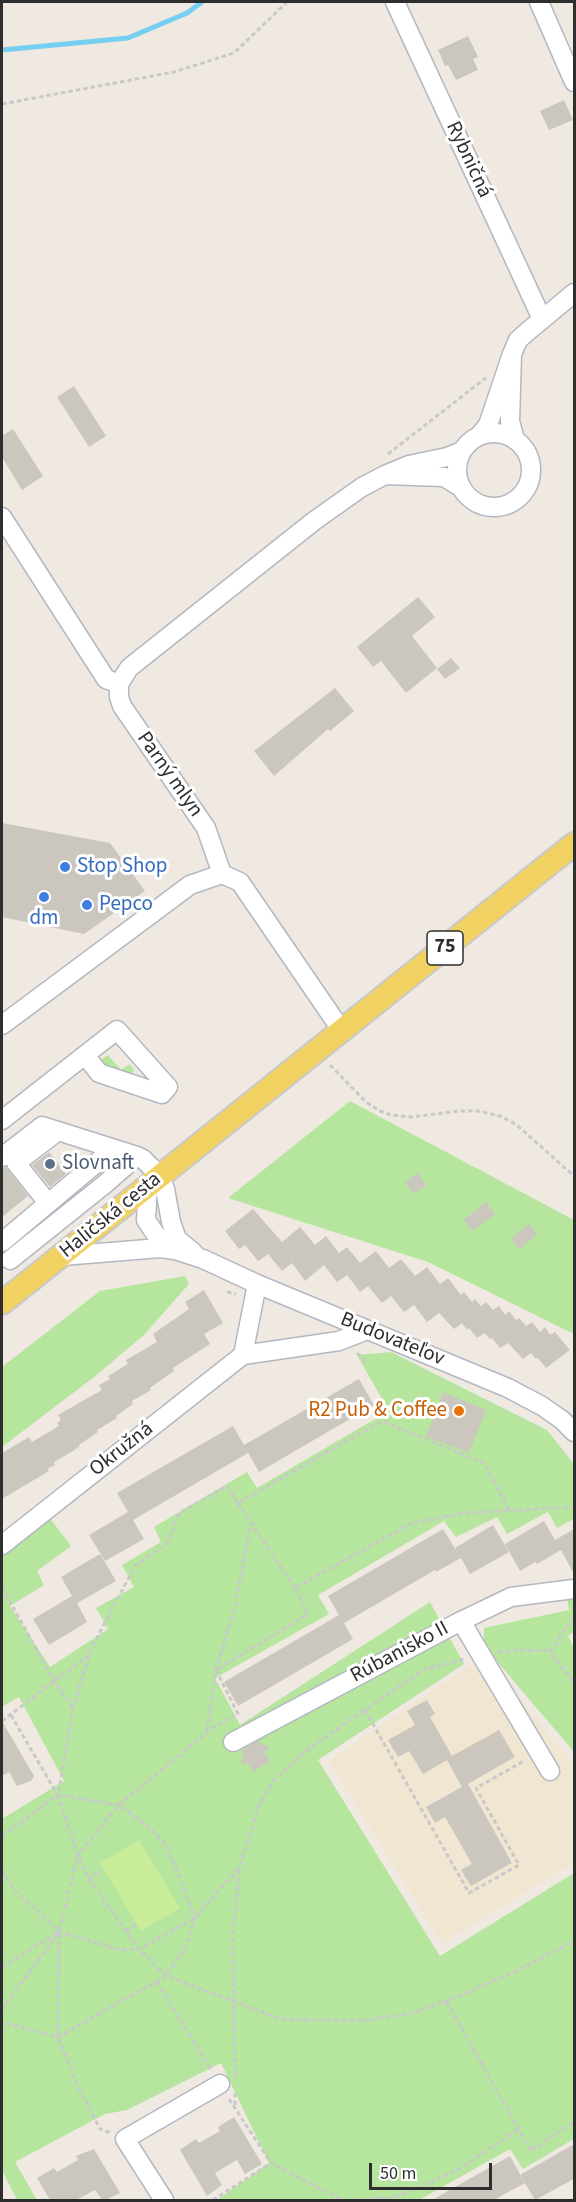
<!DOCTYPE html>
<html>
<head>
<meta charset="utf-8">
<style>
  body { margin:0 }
  #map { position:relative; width:576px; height:2202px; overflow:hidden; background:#efe9e1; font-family:"Source Sans 3",sans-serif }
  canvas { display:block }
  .frame { position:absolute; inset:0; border:3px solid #2e2e2e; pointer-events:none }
  .scale { position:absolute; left:369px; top:2163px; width:123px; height:27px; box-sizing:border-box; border:3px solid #2e2e2e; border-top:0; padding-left:8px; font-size:18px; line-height:21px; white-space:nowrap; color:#2e2e2e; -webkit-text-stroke:4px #fff; paint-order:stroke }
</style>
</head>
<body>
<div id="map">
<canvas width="576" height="2202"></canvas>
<div class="frame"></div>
<div class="scale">50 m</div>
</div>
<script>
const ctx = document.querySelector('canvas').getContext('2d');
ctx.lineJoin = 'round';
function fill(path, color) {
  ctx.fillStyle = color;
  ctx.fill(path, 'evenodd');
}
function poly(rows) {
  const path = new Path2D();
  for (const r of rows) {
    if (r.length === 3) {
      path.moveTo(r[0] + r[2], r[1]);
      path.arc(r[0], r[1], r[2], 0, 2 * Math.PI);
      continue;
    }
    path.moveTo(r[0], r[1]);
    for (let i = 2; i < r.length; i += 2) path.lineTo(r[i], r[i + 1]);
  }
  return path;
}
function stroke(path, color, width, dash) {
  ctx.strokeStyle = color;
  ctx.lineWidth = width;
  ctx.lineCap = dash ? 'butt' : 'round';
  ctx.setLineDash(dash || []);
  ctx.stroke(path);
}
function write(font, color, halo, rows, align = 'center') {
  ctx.font = font + ' "Source Sans 3",sans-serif';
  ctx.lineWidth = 6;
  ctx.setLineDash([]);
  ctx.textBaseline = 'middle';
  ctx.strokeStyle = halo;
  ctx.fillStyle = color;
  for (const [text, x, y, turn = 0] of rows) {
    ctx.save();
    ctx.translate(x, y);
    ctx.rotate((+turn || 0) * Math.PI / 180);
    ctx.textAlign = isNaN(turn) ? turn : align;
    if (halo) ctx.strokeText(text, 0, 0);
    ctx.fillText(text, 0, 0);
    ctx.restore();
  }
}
const education = poly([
  [484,1656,574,1765,574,1862,442,1944,329,1761]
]);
const green = poly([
  [108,1055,121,1070,130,1064,134,1070,132,1074,131,1075,104,1068,98,1062],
  [350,1101,574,1220,574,1334,428,1262,228,1198],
  [185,1276,189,1284,144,1335,94,1377,2,1447,2,1367,100,1291],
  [391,1352,547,1430,574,1464,574,1519,557,1528,548,1512,507,1534,497,1517,456,1537,444,1521,318,1595,329,1614,215,1678,240,1725,430,1602,464,1664,318,1760,440,1956,574,1873,574,2139,523,2169,510,2149,419,2200,217,2200,269,2163,221,2063,127,2110,105,2114,15,2162,37,2200,17,2200,2,2170,2,1819,64,1781,19,1697,2,1707,2,1553,49,1517,71,1546,37,1571,44,1585,10,1606,50,1667,108,1629,96,1608,134,1587,122,1565,161,1542,154,1527,247,1472,257,1488,389,1411,357,1355],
  [574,1596,574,1632,568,1636,574,1648,574,1752,484,1646,484,1628,569,1610,567,1597]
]);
const pitch = poly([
  [139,1840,180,1908,141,1931,100,1863]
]);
const stream = poly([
  [2,50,128,38,187,13,202,2]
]);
const building = poly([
  [468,36,478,57,473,59,478,70,456,80,448,65,445,66,438,50],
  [564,100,573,120,549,130,540,111],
  [74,386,106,436,89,447,57,397],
  [13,429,43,476,22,490,2,457,2,436],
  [418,597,435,617,412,636,437,668,406,693,381,661,373,667,357,647],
  [451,658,460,668,445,679,437,669],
  [335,688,354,711,330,731,328,729,274,776,254,751],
  [2,823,110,843,145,891,84,934,2,917],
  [49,1152,66,1174,50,1187,32,1165],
  [6,1167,28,1196,2,1217,2,1168],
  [417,1173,426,1185,414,1194,405,1183],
  [486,1202,495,1214,472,1231,464,1220],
  [253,1209,282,1242,300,1227,315,1245,326,1236,339,1253,347,1247,360,1263,376,1251,389,1268,401,1259,415,1276,427,1267,440,1284,448,1278,461,1295,464,1292,472,1302,475,1299,481,1306,486,1302,493,1310,499,1306,505,1315,509,1311,516,1320,519,1318,526,1326,532,1322,540,1332,545,1327,550,1335,555,1332,570,1350,546,1368,538,1358,536,1359,531,1353,523,1359,508,1343,500,1348,492,1338,490,1339,485,1333,477,1338,469,1328,467,1330,462,1323,454,1329,439,1313,427,1322,414,1305,404,1312,391,1296,382,1303,368,1286,360,1292,347,1275,337,1282,324,1265,305,1281,292,1263,282,1271,268,1254,258,1261,245,1245,239,1249,225,1231],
  [529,1224,537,1235,519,1249,511,1239],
  [204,1290,223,1323,204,1334,210,1344,173,1368,174,1371,150,1388,151,1390,132,1401,133,1404,116,1416,117,1418,97,1430,98,1432,79,1445,80,1446,73,1451,54,1462,55,1465,47,1469,49,1471,2,1499,2,1453,29,1437,32,1442,59,1426,57,1423,61,1420,58,1415,102,1390,99,1385,110,1379,108,1376,128,1364,126,1360,157,1342,153,1334,189,1309,185,1302],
  [359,1379,374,1405,259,1472,246,1449,248,1453,133,1520,144,1539,105,1561,89,1535,128,1512,117,1493,233,1426,244,1445],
  [443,1392,486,1410,469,1453,426,1436],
  [544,1521,555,1540,574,1529,574,1574,561,1550,537,1564,535,1562,520,1571,505,1544],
  [493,1525,509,1552,470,1574,461,1558,436,1572,435,1570,344,1623,353,1639,238,1706,224,1682,339,1615,328,1596,443,1529,460,1557,455,1548],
  [100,1554,116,1581,77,1603,87,1622,49,1645,33,1619,72,1596,61,1577],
  [427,1700,435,1714,430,1717,452,1756,499,1730,515,1757,468,1784,512,1863,471,1886,461,1870,472,1864,445,1817,435,1823,426,1807,462,1787,447,1760,423,1774,409,1751,398,1757,388,1740,415,1725,407,1711],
  [2,1721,34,1776,31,1781,17,1786,9,1772,2,1776],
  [258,1741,270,1749,264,1752,270,1761,253,1772,247,1762,241,1765,243,1754,241,1751],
  [234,2117,262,2164,245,2174,237,2160,215,2173,222,2185,207,2196,180,2150,196,2139,199,2143,220,2131,218,2127],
  [574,2144,574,2179,535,2200,520,2175],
  [94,2149,120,2193,106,2200,102,2200,95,2190,76,2200,50,2200,37,2178,54,2168,57,2172,78,2160,76,2156],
  [510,2156,525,2183,510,2191,494,2200,432,2200]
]);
const path = poly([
  [2,104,174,72,234,53,287,2],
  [388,454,487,377],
  [330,1065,366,1102,380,1111,391,1115,410,1117,460,1111,478,1111,500,1116,517,1125,574,1176],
  [227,1292,236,1294],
  [357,1353,366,1362],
  [238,1503,295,1588],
  [509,1510,484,1463,382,1421,238,1503,227,1486,179,1513,167,1543,135,1566,91,1649,73,1708,58,1795,78,1855,89,1879,139,1949,166,1976,281,2019,359,2021,409,2014,447,2001,514,1972,574,1941],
  [2,1587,54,1681,72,1707],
  [574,1617,550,1651,574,1683],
  [498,1652,517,1650,550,1651],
  [365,1710,469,1893,519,1865,476,1788,524,1761],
  [11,1715,57,1794],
  [2,1721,89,1655],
  [207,1730,216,1670,235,1607,251,1522],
  [2,1836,58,1795,119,1805,151,1829,167,1846,195,1918,188,1943,166,1976,58,2037,2,2022],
  [2,1871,13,1888,59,1932,121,1950,139,1949,195,1918,240,1866,259,1805,274,1780,307,1750,423,1670,465,1659],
  [89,1879,100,1870],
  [126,1931,136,1924],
  [59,1934,58,2037,77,2084,100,2129,111,2133],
  [2,1967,57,1933],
  [157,1982,211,2070],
  [447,2002,531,2151,574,2122],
  [2,2009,59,1932,78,1855,119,1805,216,1725,238,1714,216,1670,308,1614,295,1588,412,1523,465,1513,574,1507],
  [235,2077,233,1934,240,1868],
  [235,2093,235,2107],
  [229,2099,271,2163,342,2200],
  [213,2200,271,2163],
  [358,2200,395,2197,454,2172,518,2130]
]);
const minor = poly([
  [395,2,542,319],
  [539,2,574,82],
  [512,354,518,340,527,332,574,293],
  [494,470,37],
  [479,436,488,425,512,354,510,421,515,440],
  [462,488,444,477,385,475,409,465,447,457,462,451],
  [2,517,106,679,119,684,119,697,122,706,206,828,222,874,240,882,342,1031],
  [119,684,129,668,314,521,362,487,385,475],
  [2,1025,190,885,222,874],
  [2,1120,85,1055,117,1030,168,1087,162,1094,99,1073,85,1055],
  [2,1157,42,1126,58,1131],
  [148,1185,146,1220,156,1235,174,1249],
  [48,1203,16,1163,58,1131,137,1156,143,1159,160,1176,165,1189,171,1222,177,1239,194,1253],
  [2,1242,113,1149],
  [62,1256,160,1248,175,1250,203,1259,257,1284,508,1388,542,1406,562,1420,574,1432],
  [10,1260,105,1184,137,1156],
  [243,1355,257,1284],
  [2,1545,243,1355,339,1341,367,1330],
  [461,1621,550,1771],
  [233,1742,461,1621,511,1597,574,1589],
  [164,2200,125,2139,220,2084]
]);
const major = poly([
  [2,1303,574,844]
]);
const markers = [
  [65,867,6,"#3f7fe0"],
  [44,897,6,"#3f7fe0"],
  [87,905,6,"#3f7fe0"],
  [50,1164,6,"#5c6f8a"],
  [459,1411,6,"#e8710a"]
];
const shields = [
  [445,948,36]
];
const shieldNames = [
  ["75",445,948]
];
const streetNames = [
  ["Rybničná",468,160,65],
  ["Parný mlyn",169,775,55],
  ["Haličská cesta",111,1216,-39],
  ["Budovateľov",392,1340,22],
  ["Okružná",122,1450,-38],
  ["Rúbanisko II",400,1653,-28]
];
const shopNames = [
  ["Stop Shop",77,867],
  ["Pepco",99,905],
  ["dm",44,919,"center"]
];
const serviceNames = [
  ["Slovnaft",62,1164]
];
const foodNames = [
  ["R2 Pub & Coffee",447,1411]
];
fill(education, '#f0e6d1');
fill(green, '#b6e59e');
fill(pitch, '#c9ec9a');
stroke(stream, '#75cff0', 5);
fill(building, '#cbc7bf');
stroke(minor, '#b4b7c1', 21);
stroke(major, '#c9c9c9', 26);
stroke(path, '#c9c9c9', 3, [4.5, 3]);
stroke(minor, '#fff', 18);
stroke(major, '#f2d163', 22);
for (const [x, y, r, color] of markers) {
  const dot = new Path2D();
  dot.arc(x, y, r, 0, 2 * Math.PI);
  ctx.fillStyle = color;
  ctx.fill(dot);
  stroke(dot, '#fff', 2);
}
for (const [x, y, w] of shields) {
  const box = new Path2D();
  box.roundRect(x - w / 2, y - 17, w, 34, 4.5);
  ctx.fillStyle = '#fff';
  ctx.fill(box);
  stroke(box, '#2e2e2e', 1.5);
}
write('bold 20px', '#2e2e2e', null, shieldNames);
write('21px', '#2e2e2e', '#fff', streetNames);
write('21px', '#366cbe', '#fff', shopNames, 'left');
write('21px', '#4e5e75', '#fff', serviceNames, 'left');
write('21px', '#c56008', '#fff', foodNames, 'right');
</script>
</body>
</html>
